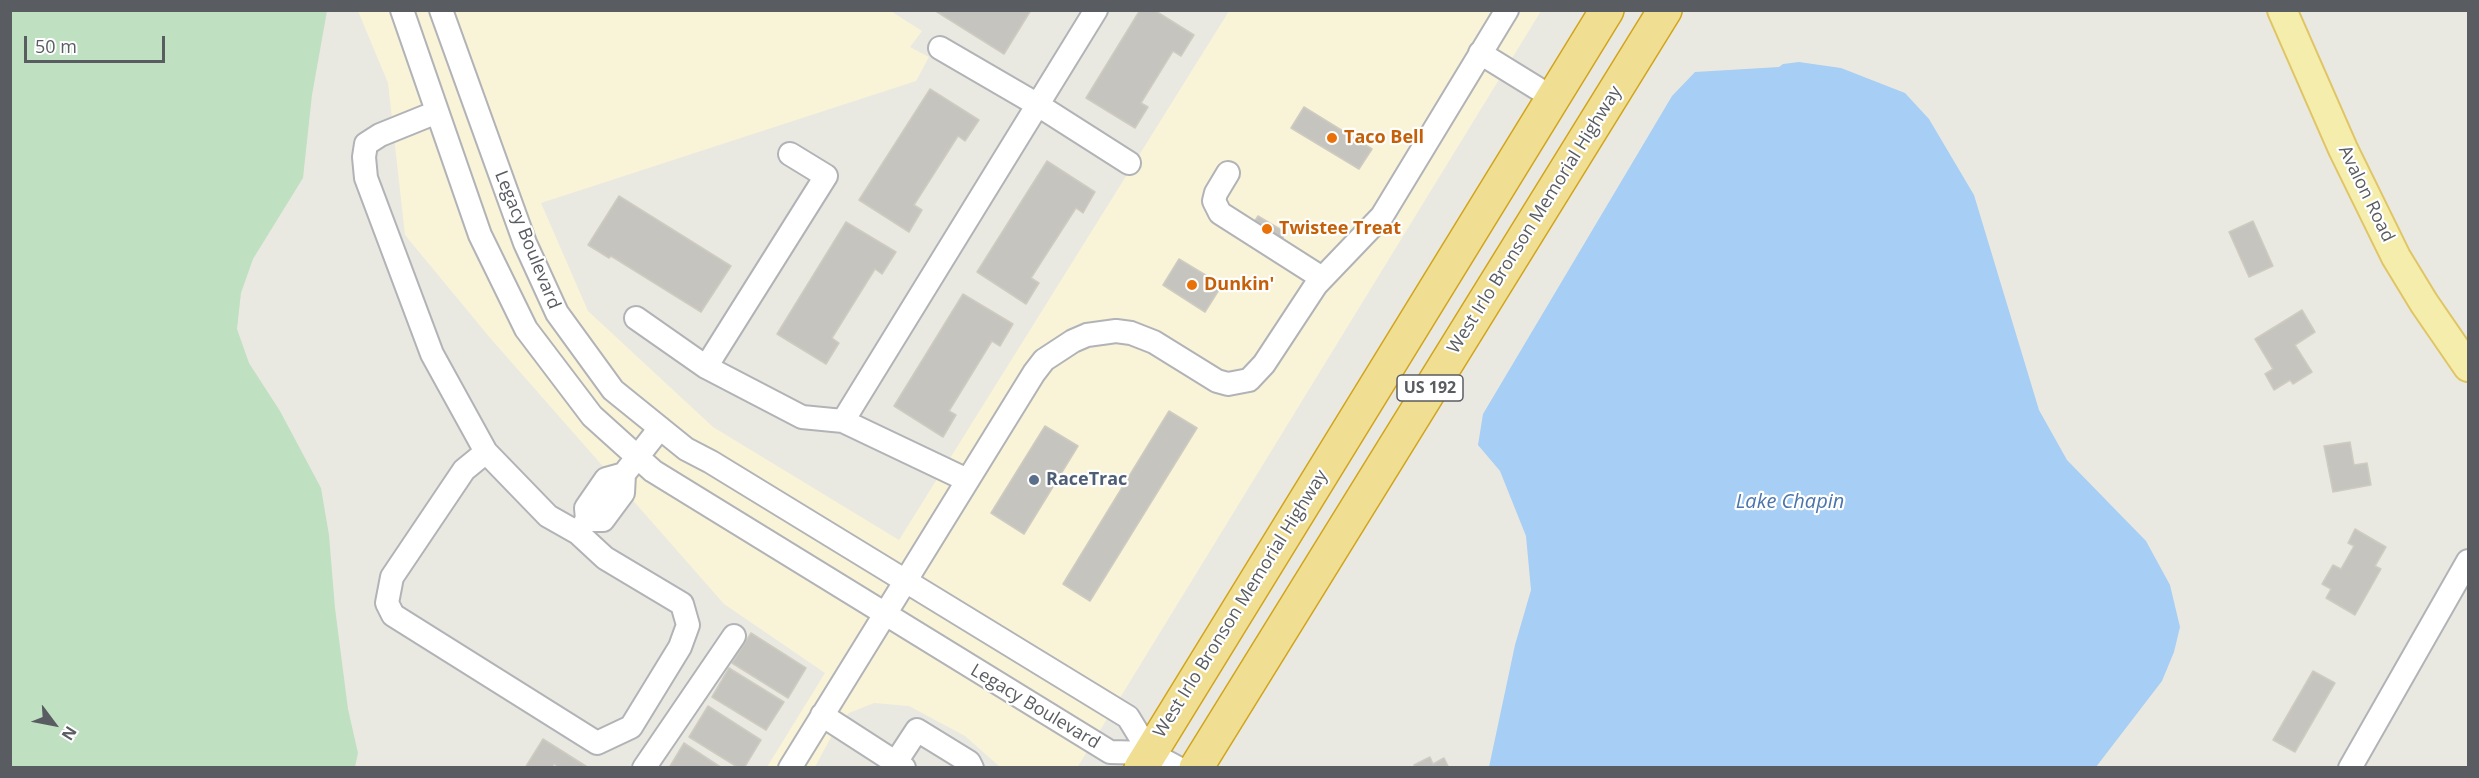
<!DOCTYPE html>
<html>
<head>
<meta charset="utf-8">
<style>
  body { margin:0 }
  #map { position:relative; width:2479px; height:778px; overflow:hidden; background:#eae9e1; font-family:"Open Sans",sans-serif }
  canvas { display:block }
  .frame { position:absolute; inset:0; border:12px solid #595c60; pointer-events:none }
  .north { position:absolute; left:24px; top:694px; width:60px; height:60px; -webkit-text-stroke:4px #fff; paint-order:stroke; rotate:122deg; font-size:16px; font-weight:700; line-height:24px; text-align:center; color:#595c60 }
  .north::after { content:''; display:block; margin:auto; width:21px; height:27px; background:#595c60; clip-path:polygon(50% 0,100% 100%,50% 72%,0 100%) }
  .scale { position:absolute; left:24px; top:36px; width:141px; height:27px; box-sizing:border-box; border:3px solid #595c60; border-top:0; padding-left:8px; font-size:18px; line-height:21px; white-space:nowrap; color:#595c60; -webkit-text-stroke:4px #fff; paint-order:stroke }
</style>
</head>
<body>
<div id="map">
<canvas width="2479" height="778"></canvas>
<div class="frame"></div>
<div class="north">N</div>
<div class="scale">50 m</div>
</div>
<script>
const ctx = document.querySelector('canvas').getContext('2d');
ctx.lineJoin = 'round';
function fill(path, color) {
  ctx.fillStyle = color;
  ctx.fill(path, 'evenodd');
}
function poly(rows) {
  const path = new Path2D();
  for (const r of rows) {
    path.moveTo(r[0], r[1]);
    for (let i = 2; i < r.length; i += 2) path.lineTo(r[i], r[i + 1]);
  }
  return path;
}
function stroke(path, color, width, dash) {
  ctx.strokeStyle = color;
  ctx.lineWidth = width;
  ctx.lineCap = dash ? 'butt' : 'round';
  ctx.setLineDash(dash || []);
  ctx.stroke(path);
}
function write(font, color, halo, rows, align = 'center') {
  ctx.font = font + ' "Open Sans",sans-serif';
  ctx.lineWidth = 4.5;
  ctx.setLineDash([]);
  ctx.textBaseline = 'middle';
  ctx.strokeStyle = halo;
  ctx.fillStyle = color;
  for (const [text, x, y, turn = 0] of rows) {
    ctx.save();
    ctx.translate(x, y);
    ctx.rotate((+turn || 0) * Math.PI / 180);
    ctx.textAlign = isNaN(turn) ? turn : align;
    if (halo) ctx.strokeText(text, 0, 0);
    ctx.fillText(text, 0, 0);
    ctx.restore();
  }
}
const commercial = poly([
  [889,10,922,31,910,47,929,57,916,81,541,203,588,311,713,427,899,540,1229,11,1541,11,1077,768,1000,767,965,736,909,706,874,703,849,713,838,724,815,767,767,767,825,673,724,604,491,339,405,235,388,83,358,11]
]);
const green = poly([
  [10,11,327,11,312,95,303,178,253,259,241,293,237,329,249,363,280,411,321,488,329,535,335,608,348,709,358,753,355,767,11,767]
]);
const water = poly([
  [1799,62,1841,68,1905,93,1929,119,1974,195,2039,410,2067,460,2146,541,2170,585,2180,627,2174,652,2162,681,2096,767,1489,767,1515,645,1531,590,1526,536,1500,471,1478,445,1483,414,1672,96,1695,72,1779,67,1783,64]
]);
const building = poly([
  [934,10,1031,10,1004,54,934,10],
  [1140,10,1154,10,1194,35,1181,56,1173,51,1141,103,1148,107,1135,128,1086,98,1140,10],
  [930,89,979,120,965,141,958,136,914,205,922,210,909,232,859,200,930,89],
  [1304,107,1372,149,1359,169,1291,128,1304,107],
  [1047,161,1095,192,1083,213,1076,208,1031,278,1039,283,1026,304,977,272,1047,161],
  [619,196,731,266,701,312,611,256,609,258,588,245,619,196],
  [1258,216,1283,231,1283,239,1280,242,1251,227,1258,216],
  [2253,221,2273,266,2249,277,2229,232,2253,221],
  [846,222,896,252,882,274,875,269,832,338,839,343,826,364,777,334,846,222],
  [1179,259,1222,285,1205,312,1163,285,1179,259],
  [963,294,1013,324,1000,346,992,341,949,411,956,415,943,437,894,406,963,294],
  [2302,310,2315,332,2295,345,2312,372,2293,384,2290,380,2274,390,2265,374,2273,369,2255,339,2302,310],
  [1169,411,1197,428,1090,601,1063,584,1169,411],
  [1045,426,1078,446,1024,534,991,513,1045,426],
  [2350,442,2354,465,2367,463,2371,485,2333,492,2324,446,2350,442],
  [2355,529,2386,547,2375,566,2381,569,2355,615,2326,598,2331,589,2322,584,2333,565,2341,569,2354,546,2348,543,2355,529],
  [751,633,806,668,788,698,732,663,751,633],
  [729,668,784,702,766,730,712,697,729,668],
  [2313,671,2335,683,2295,752,2273,740,2313,671],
  [708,706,761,740,744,768,739,768,689,737,708,706],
  [543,739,589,768,560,768,554,764,552,768,525,768,543,739],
  [684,743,722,768,669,768,684,743],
  [1430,757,1433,764,1444,758,1449,768,1415,768,1414,765,1430,757]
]);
const minor = poly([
  [402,10,480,235,526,329,592,416,653,471,1110,752,1150,753,1178,768],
  [441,10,525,243,557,313,613,390,686,449,711,462,1128,717,1150,753],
  [940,48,1038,105,1129,163],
  [1480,53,1553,98],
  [437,112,380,135,366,144,364,157,366,178,432,354,486,452,548,516,578,533,586,521],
  [1228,173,1216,193,1214,201,1220,213,1322,278],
  [636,318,706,367,802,417,843,421,967,480],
  [706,367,826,176,790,154],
  [843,421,1096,10],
  [486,452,464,470,392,577,387,603,393,615,597,743,631,727,680,647,688,625,682,604,605,558,578,533],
  [624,474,606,479,586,508,587,520,603,520,623,493,624,474,660,428],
  [822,715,904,768],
  [896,762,917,730,969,762,972,768],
  [644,768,734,636],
  [790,768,1034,373,1044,360,1073,341,1087,335,1116,331,1131,333,1154,342,1217,381,1228,384,1249,380,1264,364,1316,285,1382,216,1507,10],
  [2350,768,2468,561]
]);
const major = poly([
  [2282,10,2343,149,2396,257,2424,303,2468,367]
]);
const highway = poly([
  [1141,768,1607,10],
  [1196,768,1665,10]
]);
const markers = [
  [1332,138,6,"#e8710a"],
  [1267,229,6,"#e8710a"],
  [1192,285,6,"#e8710a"],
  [1034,480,6,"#5c6f8a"]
];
const shields = [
  [1430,388,66]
];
const shieldNames = [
  ["US 192",1430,388]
];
const foodNames = [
  ["Taco Bell",1344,138],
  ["Twistee Treat",1279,229],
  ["Dunkin'",1204,285]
];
const streetNames = [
  ["Avalon Road",2366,194,64],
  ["West Irlo Bronson Memorial Highway",1535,220,-58],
  ["Legacy Boulevard",527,240,68],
  ["West Irlo Bronson Memorial Highway",1241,604,-58],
  ["Legacy Boulevard",1035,707,31]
];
const serviceNames = [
  ["RaceTrac",1046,480]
];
const waterNames = [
  ["Lake Chapin",1790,502]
];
fill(commercial, '#f9f3d8');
fill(green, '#c0e0c2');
fill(water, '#a7cef4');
fill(building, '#c6c4be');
stroke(building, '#cecbc0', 1.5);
stroke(minor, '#b1b3b7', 26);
stroke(major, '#dfc565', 32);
stroke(highway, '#d1a41a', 36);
stroke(minor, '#fff', 22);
stroke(major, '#f5edac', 28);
stroke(highway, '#f0de93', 33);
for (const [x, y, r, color] of markers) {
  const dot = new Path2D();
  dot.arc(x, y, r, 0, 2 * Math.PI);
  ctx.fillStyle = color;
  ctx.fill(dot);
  stroke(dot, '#fff', 2);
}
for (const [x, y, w] of shields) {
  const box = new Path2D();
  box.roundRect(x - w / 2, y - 13, w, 26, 4.5);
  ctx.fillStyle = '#fff';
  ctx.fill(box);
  stroke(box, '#595c60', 1.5);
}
write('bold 16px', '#595c60', null, shieldNames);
write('bold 18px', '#c56008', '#fff', foodNames, 'left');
write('18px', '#595c60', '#fff', streetNames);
write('bold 18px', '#4e5e75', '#fff', serviceNames, 'left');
write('italic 20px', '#4b74ab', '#fff', waterNames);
</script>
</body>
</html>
